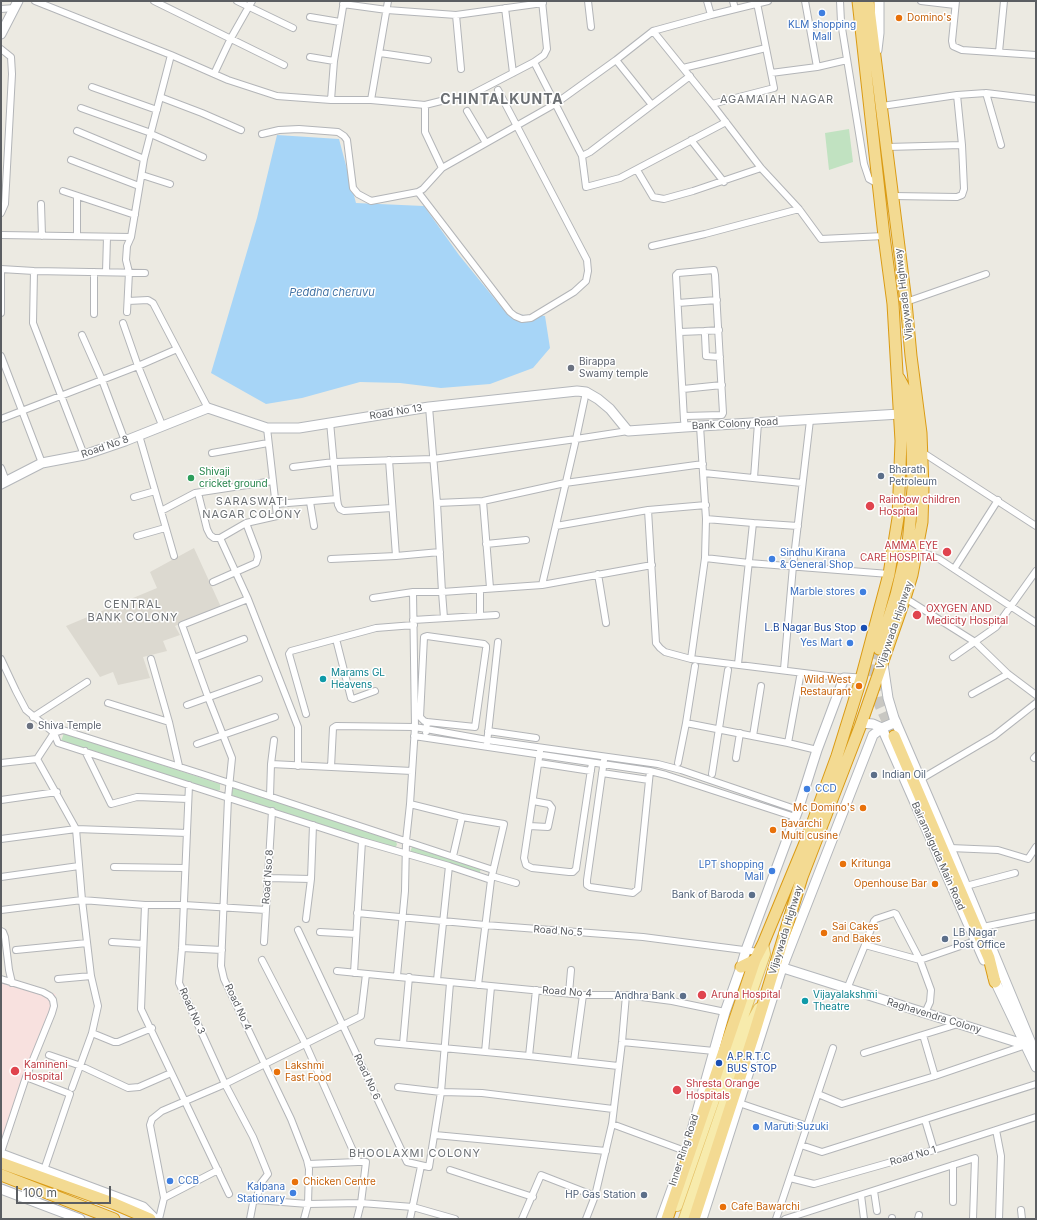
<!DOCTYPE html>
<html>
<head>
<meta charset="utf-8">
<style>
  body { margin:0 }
  #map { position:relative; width:1037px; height:1220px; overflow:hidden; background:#eceae2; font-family:Inter,sans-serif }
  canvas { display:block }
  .frame { position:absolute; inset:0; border:2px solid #5b5e62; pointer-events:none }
  .scale { position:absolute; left:16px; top:1186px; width:95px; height:18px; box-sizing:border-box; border:2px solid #5b5e62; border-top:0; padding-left:5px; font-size:12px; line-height:14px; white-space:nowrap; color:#5b5e62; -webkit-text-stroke:3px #fff; paint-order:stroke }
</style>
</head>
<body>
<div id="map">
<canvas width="1037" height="1220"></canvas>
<div class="frame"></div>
<div class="scale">100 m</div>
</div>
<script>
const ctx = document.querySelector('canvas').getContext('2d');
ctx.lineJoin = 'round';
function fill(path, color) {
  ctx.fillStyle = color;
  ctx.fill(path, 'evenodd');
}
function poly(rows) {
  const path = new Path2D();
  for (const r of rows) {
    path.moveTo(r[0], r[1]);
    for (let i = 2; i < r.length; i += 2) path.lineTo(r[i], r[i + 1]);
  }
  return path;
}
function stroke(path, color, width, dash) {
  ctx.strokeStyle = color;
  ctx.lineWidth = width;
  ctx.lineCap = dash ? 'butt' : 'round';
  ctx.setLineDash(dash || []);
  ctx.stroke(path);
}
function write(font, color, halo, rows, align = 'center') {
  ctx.font = font + ' Inter,sans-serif';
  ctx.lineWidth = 3;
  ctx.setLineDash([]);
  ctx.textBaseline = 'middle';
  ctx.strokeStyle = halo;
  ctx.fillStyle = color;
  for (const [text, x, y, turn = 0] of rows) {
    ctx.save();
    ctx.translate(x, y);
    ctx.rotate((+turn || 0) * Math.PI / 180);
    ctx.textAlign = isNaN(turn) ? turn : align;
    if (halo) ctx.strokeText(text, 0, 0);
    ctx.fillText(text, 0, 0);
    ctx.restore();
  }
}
const education = poly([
  [194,548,221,607,175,626,180,635,163,641,167,651,143,657,150,678,118,685,113,672,100,677,66,626,157,588,150,572]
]);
const medical = poly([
  [1,977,56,994,1,1149]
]);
const green = poly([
  [849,129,853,162,829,170,825,133],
  [64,733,220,784,220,790,217,791,61,741],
  [233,788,395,840,397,844,396,847,393,848,231,795],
  [412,847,481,869,479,874,410,852]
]);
const water = poly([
  [277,135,339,139,356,203,424,206,459,255,507,314,545,316,550,348,533,368,490,384,441,388,400,383,360,382,302,398,266,404,211,373,257,218]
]);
const highwayTunnel = poly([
  [879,649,874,662,873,672,875,688,878,701,894,736]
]);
const street = poly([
  [35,1,171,55,144,159,131,237,127,246,126,260,129,272,127,312],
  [154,1,284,65],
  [237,1,293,28],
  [588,1,591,27],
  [707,1,711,15],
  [733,1,735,9],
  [840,1,841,22,864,164,869,179,878,184],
  [921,1,955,5],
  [956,1,952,41,953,46,962,50,1036,55],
  [343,4,387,10,456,15,543,3],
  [505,8,513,73],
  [1,9,15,8],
  [456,15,461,69],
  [310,17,340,22],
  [653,31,711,15,768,1],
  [1,49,11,57,12,74,5,204,1,213],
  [999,52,1004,1],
  [380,53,428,60],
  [171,55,228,80,277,96,331,100,371,100,425,105,449,99],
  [310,57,334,61],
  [616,60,652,105],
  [534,62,582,156,590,152,690,76],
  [817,67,847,60],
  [683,68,766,48],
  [771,73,817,67,805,1],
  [214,74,231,38,252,1],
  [92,87,157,110],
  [986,93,1001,145],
  [160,97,202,113,241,130],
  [331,100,334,61,344,1],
  [371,100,388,1],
  [461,100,534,62,544,55,547,49,542,1],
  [712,104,774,88,757,3],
  [425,105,425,132,442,168],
  [882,106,957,95,986,93,1036,99],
  [81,108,151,133],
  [467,111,486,143],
  [77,131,144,159],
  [151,134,203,157],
  [262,134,279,130,299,129,338,132,344,136,347,140,353,188,358,194,371,201,418,192,423,189,442,168,555,104,616,60,653,31,712,104,761,168,799,209,821,239,884,236],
  [691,140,724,182],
  [887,147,962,145],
  [582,156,586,187,620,178,726,122],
  [71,160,139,186],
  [637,170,653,197,664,199,693,191,761,168],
  [142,175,170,184],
  [63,191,135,215],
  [418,192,510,312,515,316,522,319,531,318,574,292,586,281,588,271,587,260,498,90],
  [77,196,77,236],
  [893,196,957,197,962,195,964,189,962,145,957,95],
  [41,204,42,236],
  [1,235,131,237],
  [652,246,705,234,799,209],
  [34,271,33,323,84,455],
  [106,272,107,237],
  [128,301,148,300,153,303,208,408],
  [906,302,986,274],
  [678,303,717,300],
  [1,313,1,269,34,271,145,273],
  [94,314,94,272],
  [123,323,138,366,162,425],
  [719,330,705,331,705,335,706,356,720,357],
  [680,332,705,331],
  [82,335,102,380,125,441],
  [1,356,42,463],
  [683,389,722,385],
  [429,407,437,503,442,592,542,585,576,439,628,431],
  [684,416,722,415,723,413,715,275,714,270,678,273,676,275,684,420,685,427],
  [1,419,138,366,177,349],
  [330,422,337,499],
  [139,435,174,556],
  [922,452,1036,526],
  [212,453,268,443],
  [389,460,396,556],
  [293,467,334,462,433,459,576,439,586,392],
  [1,468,6,481],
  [704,473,802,483],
  [754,478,758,423],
  [198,493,207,529,210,535,214,538,220,538,246,523,277,516,267,428],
  [134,497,155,491],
  [483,501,490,588],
  [310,502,314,526],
  [437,503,483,501,565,483,703,464],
  [276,504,337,499,338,505,340,509,344,511,392,508],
  [648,510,656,643,660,648,665,652,691,659,844,678],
  [161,511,195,493,273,481],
  [706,519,753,523],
  [556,526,648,510,706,505],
  [137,536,165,528],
  [220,538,248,599,298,727,298,766],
  [486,544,526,540],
  [917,550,939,559,1036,623],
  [705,558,749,563,889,574],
  [331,559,396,556,440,552],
  [954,569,998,500],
  [598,574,606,623],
  [213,582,256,563,258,557,257,552,246,523],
  [542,585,652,565],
  [480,590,480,616],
  [373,598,413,592],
  [905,598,975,642,1008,674,1036,695],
  [248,599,182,625,208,697,232,758,228,798,221,966,224,979,291,1119,307,1160,309,1169,308,1204,304,1219],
  [413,620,496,615],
  [336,639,351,698,353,699,375,691],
  [953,657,996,627,1036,571],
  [194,658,244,639],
  [1,659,16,691,26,710,54,733,58,743,362,841,449,866,491,880],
  [151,659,169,722,179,766],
  [691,659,705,558,706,519,700,426],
  [738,664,753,523,798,526],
  [695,666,686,723,788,743,817,750],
  [784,669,793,566,810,420],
  [972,694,1008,674],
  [108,703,169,722],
  [187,705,259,679],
  [306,714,289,654,291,651,376,628,414,625],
  [33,717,87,682],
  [488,731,536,738],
  [426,732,427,722,424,721,420,717,424,637,427,636,484,644,486,646,486,649,475,727,427,722],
  [414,736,650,771,666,775,795,817],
  [753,736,761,686],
  [487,743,498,642],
  [788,743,800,677],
  [197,744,275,717],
  [85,751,111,804,137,797,188,799],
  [540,751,524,858,526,865,532,868,569,872,573,872,576,869,592,763],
  [736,758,740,733],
  [1034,758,1036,756],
  [37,759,54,733,63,730,202,774,493,870],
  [604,760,587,880,587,885,590,887,633,893,638,889,650,771],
  [1,763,37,759,76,829,82,900,91,976,98,1006,92,1033,72,1088],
  [539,763,591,771],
  [678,763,686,723],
  [271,764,274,740],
  [331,767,333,728,336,726,415,727,487,740,658,764,681,770,798,810],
  [602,773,649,780],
  [712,774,728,670],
  [921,779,994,736,1036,703],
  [189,785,182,948,179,983,225,1084,253,1137,268,1174,261,1183,256,1200,253,1203,250,1219],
  [270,796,271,764,412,771],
  [1,800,57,792],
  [410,804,462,817,453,856],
  [462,817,504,824,491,880,478,985],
  [529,826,548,827,552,808,549,804,533,801],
  [1,839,76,829,187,833],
  [950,848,998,850,1028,859,1036,847],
  [114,867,185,868],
  [492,876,516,883],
  [1,877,79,866],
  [268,878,311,879],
  [966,886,1015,873],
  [145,905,184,905,266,910],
  [1,910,82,900,145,905,141,1009,229,1194],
  [357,913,485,925,643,937,759,952],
  [306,919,311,879,313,825],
  [983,927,1036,916],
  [298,930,407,1162,429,1167,441,1092,450,983],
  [1,931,3,932,5,937,9,970,12,983],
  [320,932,356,934],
  [112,942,143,944],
  [264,942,272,811],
  [865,945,874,921,876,919,894,913,896,914,920,960,931,990,930,1002,925,1013],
  [182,948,222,950],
  [16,950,87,943],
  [262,960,306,1045,358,1162,366,1162,361,1203,357,1219],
  [337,971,583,995,626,995,672,1001,725,1012],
  [354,973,362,841],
  [397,976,405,891,406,841,410,804,415,727,413,592,442,592,444,618],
  [1,979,43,992,50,996,53,1000,54,1006,52,1013,26,1077,1,1152],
  [58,979,91,976],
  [437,980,449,866],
  [847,989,865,945,920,960,975,941],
  [569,993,571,970],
  [92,1033,114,1042,118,1042,152,1028],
  [923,1035,935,1076],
  [378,1042,529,1056,618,1066],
  [622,1042,714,1051],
  [403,1044,409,977],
  [485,1052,491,987],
  [864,1053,958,1024],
  [49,1055,81,1066,128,1088,139,1087,171,1073],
  [529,1056,536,990],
  [574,1061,583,995],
  [26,1077,70,1094,44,1170],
  [398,1087,441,1092,482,1093,613,1109],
  [818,1094,842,1104,935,1076,1026,1045],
  [739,1103,807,1126],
  [925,1120,934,1150],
  [612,1124,685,1151],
  [996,1130,1001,1156,999,1219],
  [435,1135,606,1151],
  [801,1145,822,1152,1036,1084],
  [308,1164,358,1162],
  [450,1170,533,1197],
  [790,1178,814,1184,934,1150,1036,1117],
  [874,1191,877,1211],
  [861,1195,864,1219],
  [164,1198,218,1170],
  [256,1200,308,1204,361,1203,413,1207,455,1219],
  [953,1202,953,1165],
  [1021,1210,1022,1219],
  [159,1219,164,1198,150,1125,152,1119,162,1111,225,1084,361,1016,366,974],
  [410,1219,421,1166],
  [522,1219,541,1175,595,1196],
  [586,1219,595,1196,612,1124,622,1042,626,995],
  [776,1219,833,1048],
  [785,1219,975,1158,973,1219],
  [892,1219,892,1218],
  [918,1219,919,1215]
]);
const secondary = poly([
  [1,34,18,1],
  [877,50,879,33,879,1],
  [1,484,42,463,84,455,125,441,208,408,267,428,299,428,429,407,577,391,586,392,598,399,610,409,628,431,685,427,900,414],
  [883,664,888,698,894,718,950,848,1031,1043,1036,1052],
  [861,723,873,724,882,728,984,960],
  [777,966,1026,1045],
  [993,977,1036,1067],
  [690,1137,725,1012,741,967,746,950,798,810,817,750,844,678,861,679],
  [1,1154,143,1207,155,1219],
  [1,1189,80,1219],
  [661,1219,674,1183],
  [702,1219,782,968,873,735,882,728,896,722]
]);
const primary = poly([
  [677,1206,765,954,763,944],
  [684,1219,724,1103,748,1028,759,1008]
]);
const highway = poly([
  [879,649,896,595,908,544,911,512,913,488,912,441,909,414,906,391,899,378],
  [894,736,989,958,995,982],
  [741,967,755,960],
  [1,1163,115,1204,150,1219],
  [1,1175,114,1219],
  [667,1219,755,960,763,944,807,838,837,756,861,679,889,574,898,518,901,441,893,304,884,236,858,1],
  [694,1219,754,1034,802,877,860,727,905,598,912,575,922,522,923,489,921,433,911,356,906,302,868,1]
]);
const markers = [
  [822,13,4,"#3f7fe0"],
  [899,18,4,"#e8710a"],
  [571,368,4,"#6b7280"],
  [881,476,4,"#5c6f8a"],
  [191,478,4,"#2e9e5b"],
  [870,506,5,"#e0444e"],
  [947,552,5,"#e0444e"],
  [772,559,4,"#3f7fe0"],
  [863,592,4,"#3f7fe0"],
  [917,615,5,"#e0444e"],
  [864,628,4,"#1a4fb4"],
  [850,643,4,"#3f7fe0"],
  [323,679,4,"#0f9aa8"],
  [859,686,4,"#e8710a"],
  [30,726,4,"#6b7280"],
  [874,775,4,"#5c6f8a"],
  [807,789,4,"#3f7fe0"],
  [863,808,4,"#e8710a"],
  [773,830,4,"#e8710a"],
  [843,864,4,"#e8710a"],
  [772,871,4,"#3f7fe0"],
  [935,884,4,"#e8710a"],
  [752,895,4,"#5c6f8a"],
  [824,933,4,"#e8710a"],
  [945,939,4,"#5c6f8a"],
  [702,995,5,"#e0444e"],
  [683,996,4,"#5c6f8a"],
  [805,1001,4,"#0f9aa8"],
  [719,1063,4,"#1a4fb4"],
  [15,1071,5,"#e0444e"],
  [277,1072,4,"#e8710a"],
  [677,1090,5,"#e0444e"],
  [756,1127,4,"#3f7fe0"],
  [170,1181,4,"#3f7fe0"],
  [295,1182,4,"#e8710a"],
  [293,1193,4,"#3f7fe0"],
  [644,1195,4,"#5c6f8a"],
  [723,1207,4,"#e8710a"]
];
const foodNames = [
  ["Domino's",907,18],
  ["Wild West",851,680,"right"],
  ["Restaurant",851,692,"right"],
  ["Mc Domino's",855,808,"right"],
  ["Bavarchi",781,824],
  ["Multi cusine",781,836],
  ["Kritunga",851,864],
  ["Openhouse Bar",927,884,"right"],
  ["Sai Cakes",832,927],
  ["and Bakes",832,939],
  ["Lakshmi",285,1066],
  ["Fast Food",285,1078],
  ["Chicken Centre",303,1182],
  ["Cafe Bawarchi",731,1207]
];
const shopNames = [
  ["KLM shopping",822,25,"center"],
  ["Mall",822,37,"center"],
  ["Sindhu Kirana",780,553],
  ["& General Shop",780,565],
  ["Marble stores",855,592,"right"],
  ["Yes Mart",842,643,"right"],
  ["CCD",815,789],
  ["LPT shopping",764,865,"right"],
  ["Mall",764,877,"right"],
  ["Maruti Suzuki",764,1127],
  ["CCB",178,1181],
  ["Kalpana",285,1187,"right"],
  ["Stationary",285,1199,"right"]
];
const streetNames = [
  ["Vijaywada Highway",904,294,-97],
  ["Road No 13",396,412,-9],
  ["Bank Colony Road",735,424,-3],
  ["Road No 8",105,447,-19],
  ["Vijaywada Highway",895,625,-71],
  ["Bairamalguda Main Road",938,856,66],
  ["Road Nso 8",268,877,-86],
  ["Vijaywada Highway",786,930,-73],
  ["Road No 5",558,931,4],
  ["Road No 4",567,992,4],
  ["Road No 4",238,1007,65],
  ["Road No 3",192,1011,66],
  ["Raghavendra Colony",934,1016,17],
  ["Road No 6",367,1077,65],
  ["Inner Ring Road",684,1150,-72],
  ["Road No 1",913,1156,-16]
];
const worshipNames = [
  ["Birappa",579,362],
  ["Swamy temple",579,374],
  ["Shiva Temple",38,726]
];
const serviceNames = [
  ["Bharath",889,470],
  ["Petroleum",889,482],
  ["Indian Oil",882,775],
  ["Bank of Baroda",744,895,"right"],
  ["LB Nagar",953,933],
  ["Post Office",953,945],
  ["Andhra Bank",675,996,"right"],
  ["HP Gas Station",636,1195,"right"]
];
const leisureNames = [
  ["Shivaji",199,472],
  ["cricket ground",199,484]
];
const healthNames = [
  ["Rainbow children",879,500],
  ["Hospital",879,512],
  ["AMMA EYE",938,546,"right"],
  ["CARE HOSPITAL",938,558,"right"],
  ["OXYGEN AND",926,609],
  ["Medicity Hospital",926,621],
  ["Aruna Hospital",711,995],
  ["Kamineni",24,1065],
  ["Hospital",24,1077],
  ["Shresta Orange",686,1084],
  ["Hospitals",686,1096]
];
const transitNames = [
  ["L.B Nagar Bus Stop",856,628],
  ["A.P.R.T.C",727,1057,"left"],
  ["BUS STOP",727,1069,"left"]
];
const cultureNames = [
  ["Marams GL",331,673],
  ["Heavens",331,685],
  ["Vijayalakshmi",813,995],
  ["Theatre",813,1007]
];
const neighbourhoodNames = [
  ["AGAMAIAH NAGAR",777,100],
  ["SARASWATI",252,502],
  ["NAGAR COLONY",252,515],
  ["CENTRAL",133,605],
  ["BANK COLONY",133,618],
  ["BHOOLAXMI COLONY",415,1154]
];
const waterNames = [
  ["Peddha cheruvu",332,293]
];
const districtNames = [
  ["CHINTALKUNTA",502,100]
];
fill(education, '#dcd9d0');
fill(medical, '#f8e1df');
fill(green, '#c1e2c1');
fill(water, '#a7d5f7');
stroke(highwayTunnel, '#c8c7c2', 11, [11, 5.5]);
stroke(street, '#b3b5b8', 8);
stroke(secondary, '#b4b7bb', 11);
stroke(primary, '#e4bf63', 12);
stroke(highway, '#da9b14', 13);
stroke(street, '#fff', 6);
stroke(secondary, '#fff', 9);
stroke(primary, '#f7ebac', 10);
stroke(highway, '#f3da92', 11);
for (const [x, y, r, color] of markers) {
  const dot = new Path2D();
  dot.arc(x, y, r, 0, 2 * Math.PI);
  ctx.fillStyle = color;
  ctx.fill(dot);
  stroke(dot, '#fff', 1.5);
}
write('10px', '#c56008', '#fff', foodNames, 'left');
write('10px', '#366cbe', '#fff', shopNames, 'left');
write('10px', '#5b5e62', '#fff', streetNames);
write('10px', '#5b616d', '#fff', worshipNames, 'left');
write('10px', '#4e5e75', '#fff', serviceNames, 'left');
write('10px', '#27864d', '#fff', leisureNames, 'left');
write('10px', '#be3a42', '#fff', healthNames, 'left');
write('10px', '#164399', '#fff', transitNames, 'right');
write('10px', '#0d838f', '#fff', cultureNames, 'left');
ctx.letterSpacing = '1px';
write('11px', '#6c7074', '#fff', neighbourhoodNames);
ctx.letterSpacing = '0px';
write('italic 11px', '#4676a7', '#fff', waterNames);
ctx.letterSpacing = '1px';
write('bold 14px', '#6c7074', '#fff', districtNames);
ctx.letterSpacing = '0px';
</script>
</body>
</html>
